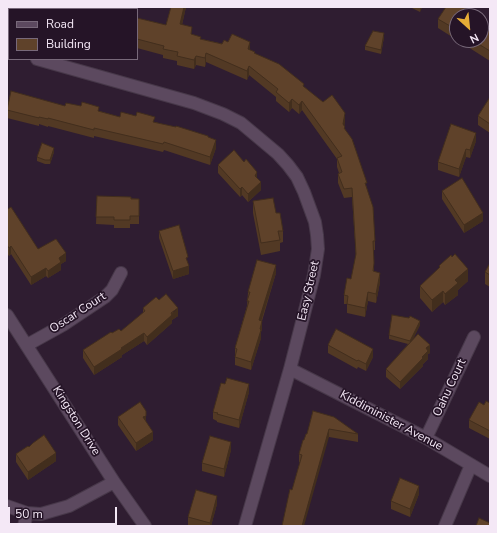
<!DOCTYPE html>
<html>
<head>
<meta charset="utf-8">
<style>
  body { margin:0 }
  #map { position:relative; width:497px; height:533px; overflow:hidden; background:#2f1d31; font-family:"Nunito Sans",sans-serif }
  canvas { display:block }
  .frame { position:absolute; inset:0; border:8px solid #f4e8f6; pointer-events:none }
  .legend { position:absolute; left:8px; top:8px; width:130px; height:52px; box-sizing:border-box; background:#251427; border:1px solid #78697a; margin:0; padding:5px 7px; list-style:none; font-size:12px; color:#f4e8f6 }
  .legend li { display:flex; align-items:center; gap:8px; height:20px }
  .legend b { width:20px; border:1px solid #78697a }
  .north { position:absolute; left:449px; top:8px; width:40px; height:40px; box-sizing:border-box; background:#251427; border:1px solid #78697a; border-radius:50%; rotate:153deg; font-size:11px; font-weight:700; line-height:16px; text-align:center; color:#f4e8f6 }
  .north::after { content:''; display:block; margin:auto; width:14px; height:18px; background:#e6ac36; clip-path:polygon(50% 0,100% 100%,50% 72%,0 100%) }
  .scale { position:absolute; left:8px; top:507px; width:109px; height:18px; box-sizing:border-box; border:2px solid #f4e8f6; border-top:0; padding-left:5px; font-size:12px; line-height:14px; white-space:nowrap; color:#f4e8f6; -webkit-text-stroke:3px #251427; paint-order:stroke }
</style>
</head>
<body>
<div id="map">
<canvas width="497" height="533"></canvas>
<div class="frame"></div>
<ul class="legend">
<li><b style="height:5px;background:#5c495f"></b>Road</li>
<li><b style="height:11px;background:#5f422a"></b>Building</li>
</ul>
<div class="north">N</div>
<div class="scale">50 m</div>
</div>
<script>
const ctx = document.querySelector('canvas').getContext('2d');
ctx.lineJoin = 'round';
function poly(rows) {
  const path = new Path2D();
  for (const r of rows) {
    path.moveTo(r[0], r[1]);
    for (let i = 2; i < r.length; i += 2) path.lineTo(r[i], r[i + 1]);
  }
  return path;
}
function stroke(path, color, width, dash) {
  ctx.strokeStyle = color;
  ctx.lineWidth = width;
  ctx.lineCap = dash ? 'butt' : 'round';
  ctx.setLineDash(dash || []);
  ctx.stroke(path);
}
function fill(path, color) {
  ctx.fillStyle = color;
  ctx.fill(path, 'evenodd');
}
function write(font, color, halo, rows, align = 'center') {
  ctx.font = font + ' "Nunito Sans",sans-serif';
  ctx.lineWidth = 3.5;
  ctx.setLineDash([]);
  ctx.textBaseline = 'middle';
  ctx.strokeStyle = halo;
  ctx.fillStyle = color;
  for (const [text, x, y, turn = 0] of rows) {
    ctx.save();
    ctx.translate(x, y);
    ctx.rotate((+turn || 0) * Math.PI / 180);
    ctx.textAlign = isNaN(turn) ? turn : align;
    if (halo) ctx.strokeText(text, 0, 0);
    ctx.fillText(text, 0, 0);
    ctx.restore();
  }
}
const minor = poly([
  [7,51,9,51],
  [37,59,194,103,223,114,241,123,278,154,288,165,297,177,304,192,315,222,317,235,318,249,314,275,290,369,245,526],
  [7,315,114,482,145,526],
  [27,345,63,325,105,297,112,290,121,273],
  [290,369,426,438,490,476],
  [426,438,474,337],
  [7,506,27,513,41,514,69,506,114,482],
  [24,526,27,513],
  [445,526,471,465]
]);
const wall = poly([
  [171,7,186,7,182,25,192,35,201,39,250,50,255,54,304,87,345,122,344,126,345,130,367,188,375,241,375,250,374,250,374,272,380,282,376,303,368,301,365,317,347,313,347,304,344,304,344,295,351,279,356,256,352,197,344,198,338,183,338,174,339,173,337,167,337,159,302,110,299,114,292,108,289,112,276,101,276,97,249,75,247,80,206,62,205,67,196,65,194,69,177,65,177,61,163,58,163,55,137,48,137,18,166,25],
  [410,7,422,7,420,12],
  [9,9,9,20,8,20],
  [457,16,457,40,438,28,438,19],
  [484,28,490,32,490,61,457,40,481,40],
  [384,37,381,54,365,50,365,46],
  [490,97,490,133,478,125,478,116],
  [65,106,99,111,120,117,155,122,208,137,216,148,210,165,164,150,163,152,94,136,94,138,48,126,48,127,39,124,39,126,7,118,7,108],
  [476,141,470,158,466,157,459,177,438,170,438,162],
  [54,152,50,164,45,164,37,161,37,157],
  [218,165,257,179,261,190,248,202,242,195,240,197,218,173],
  [442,191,483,221,464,233,442,199],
  [97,196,139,199,139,224,130,224,130,228,114,228,114,225,96,224],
  [253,201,276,213,283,231,283,242,280,243,280,251,261,255,253,213],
  [7,207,38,249,66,261,61,264,61,270,48,278,46,276,31,285,11,254,9,256,7,253],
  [159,231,188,263,189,274,173,279,159,238],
  [490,263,490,287,485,284,485,272],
  [439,266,468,281,458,290,458,295,445,305,443,302,432,312,420,298,420,286,439,269],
  [276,273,262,321,262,329,261,332,261,338,251,370,235,365,235,348,247,306,248,292],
  [159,300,178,316,172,320,172,323,147,345,144,341,122,355,122,357,94,375,83,358,83,350,112,333,121,331,143,313,143,308],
  [420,325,412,341,430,353,428,354,428,359,423,364,423,366,400,389,386,377,386,369,408,344,389,339,389,335],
  [328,345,373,357,366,371,358,367,357,369,328,353],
  [249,392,239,428,217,422,217,421,213,419,213,412],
  [490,403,490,439,469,428,469,420,484,405],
  [313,411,358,434,358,442,329,437,292,490,300,462,299,462,299,454,307,434],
  [118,417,146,422,153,440,136,451,118,425],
  [29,447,56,461,28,480,16,462,16,454],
  [231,450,224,477,202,471,202,463],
  [419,494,410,517,391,509,391,501],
  [217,504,211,526,191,526,188,525,188,517]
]);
const shadedWall = poly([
  [184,7,186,7,180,33,180,24],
  [420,7,422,7,420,12],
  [484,21,484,30,481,35,481,26],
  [384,33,384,37,381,54,381,50],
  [250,42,250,51,248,49],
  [206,53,206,62,205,67,205,58],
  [196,56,196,65,194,69,194,60],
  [249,66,249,75,247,80,247,71],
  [292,99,292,108,289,112,289,103],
  [302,101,302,110,299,114,299,105],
  [345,113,345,122,344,128,345,127,345,136,343,124],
  [476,133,476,141,470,158,470,150],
  [216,140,216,148,210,165,210,157],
  [54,148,54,152,50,164,50,160],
  [466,149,466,157,459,177,459,169],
  [257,172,257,180,255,176],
  [261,182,261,190,248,202,248,194],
  [242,187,242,195,240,197,240,189],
  [483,213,483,221,464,233,464,225],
  [11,246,11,254,9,256,9,248],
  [66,253,66,261,61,264,61,270,48,278,48,271,59,258],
  [276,265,276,273,259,328,259,320],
  [189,266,189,274,173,279,173,271],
  [46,268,46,276,31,285,31,277],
  [468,269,468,281,458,290,458,295,445,305,445,294,455,280],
  [380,273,380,282,376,303,376,294],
  [443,291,443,302,432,312,432,300],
  [368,292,368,301,365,317,365,308],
  [178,308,178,316,172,320,172,323,147,345,147,337],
  [262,321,262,329,261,332,261,338,251,370,251,362],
  [420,321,420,325,410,345,410,341],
  [144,333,144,341,122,355,122,357,94,375,94,367,121,348],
  [430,345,430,353,428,354,428,359,423,364,423,366,400,389,400,382,422,357,426,348],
  [373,349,373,357,366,371,366,364],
  [249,384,249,392,239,428,239,420],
  [146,416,146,424,143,417],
  [329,429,329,437,304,526,302,526],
  [153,432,153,440,136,451,136,443],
  [231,442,231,450,224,477,224,469],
  [56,453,56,461,28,480,28,472],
  [419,486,419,494,410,517,410,509],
  [217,496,217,504,211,526,210,526,210,523]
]);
const building = poly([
  [9,7,92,7,100,9,9,9,9,11,8,11,9,7],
  [171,7,184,7,180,24,192,27,191,34,201,37,200,39,222,44,224,40,228,42,232,34,250,42,248,49,255,52,254,53,279,64,304,84,303,86,323,102,332,95,345,113,343,124,345,127,344,128,352,139,367,183,365,183,373,207,375,241,373,241,374,263,373,271,380,273,376,294,368,292,365,308,347,304,348,296,344,295,347,278,351,279,356,254,352,188,344,189,338,174,342,172,337,158,342,156,302,101,299,105,292,99,289,103,276,92,278,89,249,66,247,71,206,53,205,58,196,56,194,60,177,56,178,52,163,49,164,46,137,39,137,18,166,25,171,7],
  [446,7,463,7,465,8,465,9,476,16,457,16,457,30,438,19,446,7],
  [481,19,484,21,481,26,481,19],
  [481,27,490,32,490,51,472,40,481,40,481,27],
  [373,31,384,33,381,50,365,46,373,31],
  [11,91,65,106,66,103,81,106,82,102,99,107,98,111,120,117,121,112,136,116,137,112,155,117,153,122,176,127,176,126,208,136,208,137,216,140,210,157,164,142,163,144,94,128,94,130,48,118,48,119,39,117,39,118,7,110,11,91],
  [490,97,490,124,478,116,490,97],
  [451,124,476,133,470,150,466,149,459,169,438,162,451,124],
  [42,143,54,148,50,160,45,160,37,157,42,143],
  [234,150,244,162,246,159,257,172,255,176,261,182,248,194,242,187,240,189,218,165,234,150],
  [462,178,483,213,464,225,442,191,462,178],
  [97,196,131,197,131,199,139,199,139,216,130,216,130,220,114,220,114,217,96,217,97,196],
  [273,198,276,213,280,213,283,231,278,231,280,240,261,243,253,201,273,198],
  [7,207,8,209,11,207,38,249,56,239,66,253,59,258,61,262,48,271,46,268,31,277,11,246,9,248,7,245,7,207],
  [179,225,188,257,186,258,189,266,173,271,159,231,179,225],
  [455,254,468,269,455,280,458,283,445,294,443,291,432,300,420,286,440,267,439,266,441,264,451,255,452,257,455,254],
  [257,260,276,265,259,320,262,321,260,329,261,330,251,362,235,357,237,349,235,348,249,301,247,301,250,292,248,292,257,260],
  [490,263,490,275,485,272,490,263],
  [166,294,178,308,171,313,172,315,147,337,144,333,121,348,122,349,94,367,83,350,111,332,112,333,119,329,121,331,145,311,143,308,156,297,159,300,166,294],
  [392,315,409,318,410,316,420,321,410,341,389,335,392,315],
  [336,329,373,349,366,364,358,360,357,361,328,345,336,329],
  [418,334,430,345,426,348,428,351,422,357,423,358,400,382,386,369,418,334],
  [227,378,249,384,239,420,217,414,218,413,213,412,221,383,225,384,227,378],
  [486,401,490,403,490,431,469,420,479,402,484,405,486,401],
  [140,402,146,411,146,416,143,417,153,432,136,443,118,417,140,402],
  [313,411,334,417,358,434,329,429,302,526,282,526,290,489,292,490,302,455,299,454,303,440,304,440,306,434,307,434,313,411],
  [44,435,56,453,28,472,16,454,28,446,29,447,33,443,44,435],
  [210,436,231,442,224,469,202,463,210,436],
  [400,478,419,486,410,509,391,501,400,478],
  [196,490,217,496,210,523,188,517,196,490],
  [479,518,490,523,490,526,476,526,479,518]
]);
const streetNames = [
  ["Easy Street",309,291,-77],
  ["Oscar Court",78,313,-33],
  ["Oahu Court",450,388,-65],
  ["Kingston Drive",76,421,58],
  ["Kiddiminister Avenue",391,421,28]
];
stroke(minor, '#473849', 14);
stroke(minor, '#5c495f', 12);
fill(wall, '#523924');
fill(shadedWall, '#422e1d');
fill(building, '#5f422a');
stroke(building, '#422e1d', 1);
write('12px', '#f4e8f6', '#251427', streetNames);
</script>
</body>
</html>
